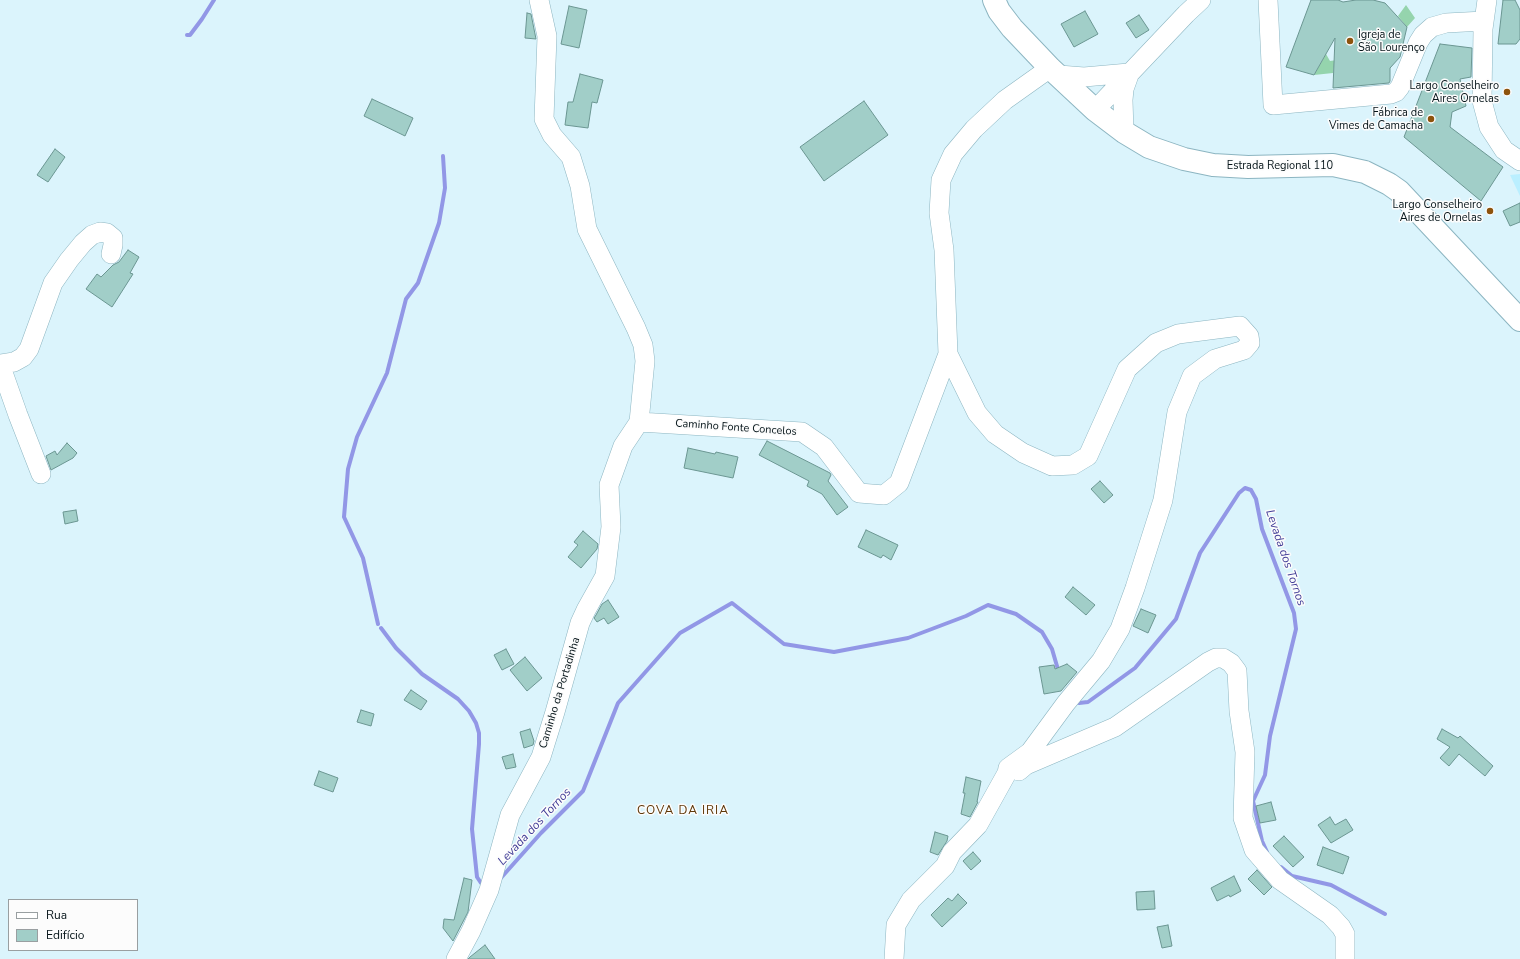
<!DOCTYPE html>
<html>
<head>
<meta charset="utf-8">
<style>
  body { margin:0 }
  #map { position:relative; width:1520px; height:959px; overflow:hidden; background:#dbf4fc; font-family:"Nunito Sans",sans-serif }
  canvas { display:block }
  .legend { position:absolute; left:8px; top:899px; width:130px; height:52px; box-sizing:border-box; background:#fcfcfc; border:1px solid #999fa1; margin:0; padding:5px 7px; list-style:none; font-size:12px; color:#051419 }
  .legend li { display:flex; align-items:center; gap:8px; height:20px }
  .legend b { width:20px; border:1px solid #999fa1 }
</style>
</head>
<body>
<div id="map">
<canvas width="1520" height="959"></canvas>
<ul class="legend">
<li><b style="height:5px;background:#fff"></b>Rua</li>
<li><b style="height:11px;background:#a1cec8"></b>Edifício</li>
</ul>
</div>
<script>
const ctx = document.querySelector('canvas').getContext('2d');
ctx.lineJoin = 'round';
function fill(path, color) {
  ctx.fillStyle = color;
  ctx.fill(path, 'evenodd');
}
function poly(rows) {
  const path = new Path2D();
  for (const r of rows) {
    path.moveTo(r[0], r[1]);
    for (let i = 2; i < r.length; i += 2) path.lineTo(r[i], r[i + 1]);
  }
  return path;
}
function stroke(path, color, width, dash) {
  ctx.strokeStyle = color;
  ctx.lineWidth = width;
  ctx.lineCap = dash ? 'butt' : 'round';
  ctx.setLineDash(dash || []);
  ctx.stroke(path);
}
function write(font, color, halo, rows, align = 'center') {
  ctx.font = font + ' "Nunito Sans",sans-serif';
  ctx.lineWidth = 3;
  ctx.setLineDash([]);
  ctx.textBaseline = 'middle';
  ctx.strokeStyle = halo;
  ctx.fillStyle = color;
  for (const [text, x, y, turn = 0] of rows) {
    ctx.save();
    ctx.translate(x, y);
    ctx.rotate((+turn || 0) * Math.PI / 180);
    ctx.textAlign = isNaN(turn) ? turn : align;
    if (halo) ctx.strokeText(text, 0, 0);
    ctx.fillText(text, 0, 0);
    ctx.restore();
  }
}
const built = poly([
  [1520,174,1520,196,1510,175]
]);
const green = poly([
  [1406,5,1415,18,1407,27,1398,16],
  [1326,54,1330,61,1352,58,1359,63,1334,67,1333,73,1314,75]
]);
const stream = poly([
  [187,35,190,35,202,19,214,0],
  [378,624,363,558,344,517,348,469,357,437,387,373,406,299,418,283,439,223,445,188,443,156],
  [381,628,396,648,422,674,458,699,469,711,476,723,479,733,479,744,472,829,477,877,481,883,485,886],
  [1075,701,1079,703,1088,702,1135,668,1176,619,1200,553,1239,493,1245,488,1251,490,1256,499,1262,529,1294,613,1296,629,1270,736,1265,775,1253,801,1262,841,1267,852],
  [1281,867,1292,876,1331,885,1385,914],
  [500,879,541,833,583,791,618,703,680,633,732,603,784,644,834,652,908,638,966,616,988,605,1016,614,1042,632,1052,649,1059,673]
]);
const building = poly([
  [1311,0,1338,0,1343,2,1356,0,1373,0,1385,3,1407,27,1400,57,1390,68,1390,81,1389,83,1333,88,1335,38,1314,75,1286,67,1311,0],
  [1503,0,1515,0,1520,10,1520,39,1516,44,1498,44,1503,0],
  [569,6,587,10,579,48,561,44,569,6],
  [1085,11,1098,34,1074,47,1061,24,1085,11],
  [527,13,531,14,536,39,525,38,527,13],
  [1139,15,1149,30,1136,38,1126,23,1139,15],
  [1440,44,1472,48,1471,77,1460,79,1466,106,1452,112,1450,127,1503,167,1481,201,1404,137,1440,44],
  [580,74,603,80,597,103,592,102,588,128,565,125,568,102,573,102,580,74],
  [372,99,413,118,405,136,364,116,372,99],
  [864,101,888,135,824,181,800,147,864,101],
  [55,149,65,157,48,182,37,175,55,149],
  [1520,203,1520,222,1510,226,1503,211,1520,203],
  [128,250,139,257,130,273,133,274,112,307,86,289,97,274,101,277,113,265,119,262,128,250],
  [767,441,830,473,831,475,828,481,848,507,837,515,822,494,807,486,809,481,759,455,767,441],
  [67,443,77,453,73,458,51,470,46,456,55,451,57,455,67,443],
  [688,448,715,454,716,452,738,457,733,478,684,468,688,448],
  [1100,481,1113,495,1104,503,1091,489,1100,481],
  [76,510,78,521,65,524,63,512,76,510],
  [866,530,898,545,891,560,883,555,881,558,858,547,866,530],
  [583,531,598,544,597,549,581,568,568,557,578,545,574,542,583,531],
  [1073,587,1095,605,1086,615,1065,597,1073,587],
  [608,600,619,617,608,624,604,618,597,622,594,618,596,615,602,604,608,600],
  [1141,609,1156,615,1148,633,1133,626,1141,609],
  [506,649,514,664,502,670,494,655,506,649],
  [525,657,542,678,527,691,510,670,525,657],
  [1067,664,1077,672,1061,691,1044,694,1039,667,1054,665,1055,669,1067,664],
  [411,690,427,701,421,710,404,700,411,690],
  [361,710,374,714,371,726,357,722,361,710],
  [530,729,534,741,533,745,524,748,520,732,530,729],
  [1442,729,1458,738,1460,736,1493,766,1485,776,1459,754,1449,766,1440,758,1450,747,1437,739,1442,729],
  [513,754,516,767,506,769,502,757,513,754],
  [319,771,338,778,333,792,314,785,319,771],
  [966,777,981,781,977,802,978,802,970,817,961,814,965,793,963,793,966,777],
  [1271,802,1276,820,1260,823,1256,806,1271,802],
  [1330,817,1335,825,1346,819,1353,830,1331,843,1318,825,1330,817],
  [935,832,948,836,947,841,938,855,930,852,935,832],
  [1284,836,1304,857,1293,867,1273,846,1284,836],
  [1323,847,1349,857,1343,874,1317,865,1323,847],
  [973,852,981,861,971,870,963,861,973,852],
  [1257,870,1272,887,1264,895,1248,879,1257,870],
  [1234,876,1241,891,1230,897,1229,895,1217,901,1211,888,1234,876],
  [464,878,472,880,468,912,453,941,443,928,444,919,454,920,464,878],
  [1154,891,1155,909,1137,910,1136,892,1154,891],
  [958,894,967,903,942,927,931,915,948,898,952,901,958,894],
  [1168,925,1172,946,1162,948,1157,927,1168,925],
  [485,945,495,959,468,959,470,957,485,945]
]);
const minor = poly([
  [1268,0,1273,105,1391,94,1396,92,1400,87,1418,43,1423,35,1432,27,1446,23,1484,21],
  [1487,0,1483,29,1482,101,1489,127,1504,150,1520,161],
  [1059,75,1084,77,1129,73],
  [1095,110,1186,14,1201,0],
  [1124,132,1123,100,1124,89,1129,75],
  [639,422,802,432,824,447,859,493,884,495,899,483,948,354,944,250,939,213,941,180,953,154,974,129,1005,100,1050,68],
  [41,474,18,415,0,364,14,362,23,357,29,349,53,283,69,260,83,243,92,235,100,232,107,233,113,238,113,245,111,254],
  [1019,771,1026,765,1115,727,1208,662,1216,658,1223,658,1231,663,1237,671,1239,711,1245,752,1243,818,1254,850,1280,880,1330,915,1341,927,1345,934,1345,959],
  [456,959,471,931,489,890,510,815,541,757,555,712,580,623,586,610,605,576,611,527,609,485,623,446,639,422,645,361,643,345,636,328,587,229,580,186,571,157,552,135,544,119,547,36,539,0],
  [894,959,896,925,911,900,945,866,952,852,978,825,1007,773,1008,768,1030,752,1066,703,1101,661,1120,629,1135,588,1163,500,1177,412,1192,376,1215,359,1244,350,1250,343,1249,336,1240,326,1178,334,1156,343,1127,369,1088,456,1073,465,1052,466,1023,453,995,434,977,413,948,354]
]);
const major = poly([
  [994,0,999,11,1012,28,1050,68,1095,110,1124,132,1149,147,1184,159,1213,165,1248,167,1333,165,1365,172,1389,184,1399,191,1520,320]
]);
const markers = [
  [1350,41,4,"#8d530c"],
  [1507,92,4,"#8d530c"],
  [1431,119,4,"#8d530c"],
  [1490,211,4,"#8d530c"]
];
const poiNames = [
  ["Igreja de",1358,35,"left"],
  ["São Lourenço",1358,48,"left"],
  ["Largo Conselheiro",1499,86],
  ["Aires Ornelas",1499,99],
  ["Fábrica de",1423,113],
  ["Vimes de Camacha",1423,126],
  ["Largo Conselheiro",1482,205],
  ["Aires de Ornelas",1482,218]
];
const streetNames = [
  ["Estrada Regional 110",1280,166],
  ["Caminho Fonte Concelos",736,428,4],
  ["Caminho da Portadinha",560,693,-73]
];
const waterNames = [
  ["Levada dos Tornos",1285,558,71],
  ["Levada dos Tornos",535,827,-47]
];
const neighbourhoodNames = [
  ["COVA DA IRIA",683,811]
];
fill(built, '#baefff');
fill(green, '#95d4ad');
stroke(stream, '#9297e6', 4);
fill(building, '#a1cec8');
stroke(building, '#6b9692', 1);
stroke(minor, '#8cb5c1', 20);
stroke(major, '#8cb5c1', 24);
stroke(minor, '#fff', 19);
stroke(major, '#fff', 22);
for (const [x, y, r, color] of markers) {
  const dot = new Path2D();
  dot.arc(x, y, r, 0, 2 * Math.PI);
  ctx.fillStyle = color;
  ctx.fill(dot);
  stroke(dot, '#fcfcfc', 1.5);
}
write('11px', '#051419', '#fcfcfc', poiNames, 'right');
write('11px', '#051419', '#fcfcfc', streetNames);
write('italic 12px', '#3f3b96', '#fcfcfc', waterNames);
ctx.letterSpacing = '1px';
write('12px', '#5f3809', '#fcfcfc', neighbourhoodNames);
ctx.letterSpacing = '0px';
</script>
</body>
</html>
